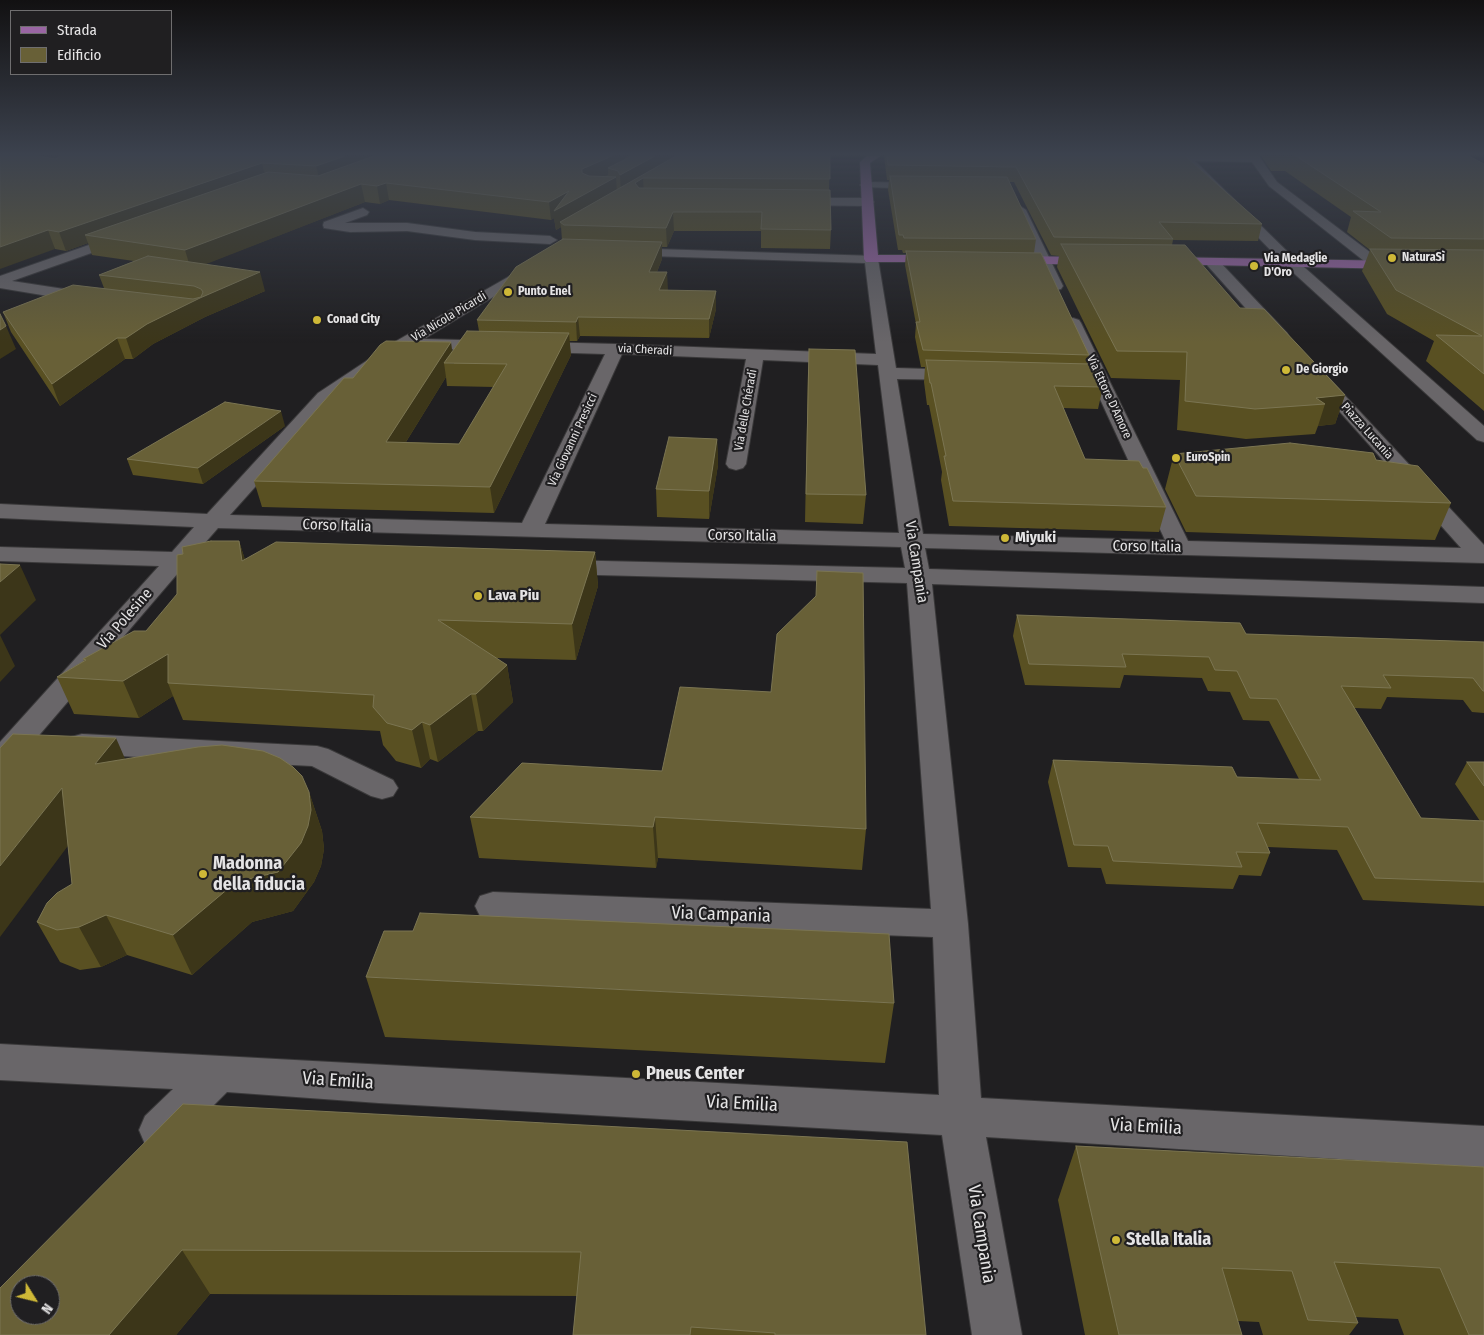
<!DOCTYPE html>
<html>
<head>
<meta charset="utf-8">
<style>
  body { margin:0 }
  #map { position:relative; width:1484px; height:1335px; overflow:hidden; background:#201f21; font-family:"Fira Sans Condensed",sans-serif }
  canvas { display:block }
  .legend { position:absolute; left:10px; top:10px; width:162px; height:65px; box-sizing:border-box; background:#201f21; border:1px solid #6f6e6f; margin:0; padding:6px 9px; list-style:none; font-size:15px; color:#e5e4e5 }
  .legend li { display:flex; align-items:center; gap:10px; height:25px }
  .legend b { width:25px; border:1px solid #6f6e6f }
  .north { position:absolute; left:10px; top:1275px; width:50px; height:50px; box-sizing:border-box; background:#201f21; border:1px solid #6f6e6f; border-radius:50%; rotate:126deg; font-size:14px; font-weight:700; line-height:20px; text-align:center; color:#e5e4e5 }
  .north::after { content:''; display:block; margin:auto; width:18px; height:22px; background:#ceb837; clip-path:polygon(50% 0,100% 100%,50% 72%,0 100%) }
</style>
</head>
<body>
<div id="map">
<canvas width="1484" height="1335"></canvas>
<ul class="legend">
<li><b style="height:6px;background:#9965a3"></b>Strada</li>
<li><b style="height:14px;background:#686037"></b>Edificio</li>
</ul>
<div class="north">N</div>
</div>
<script>
const ctx = document.querySelector('canvas').getContext('2d');
ctx.lineJoin = 'round';
function poly(rows) {
  const path = new Path2D();
  for (const r of rows) {
    path.moveTo(r[0], r[1]);
    for (let i = 2; i < r.length; i += 2) path.lineTo(r[i], r[i + 1]);
  }
  return path;
}
function stroke(path, color, width, dash) {
  ctx.strokeStyle = color;
  ctx.lineWidth = width;
  ctx.lineCap = dash ? 'butt' : 'round';
  ctx.setLineDash(dash || []);
  ctx.stroke(path);
}
function fill(path, color) {
  ctx.fillStyle = color;
  ctx.fill(path, 'evenodd');
}
function write(font, color, halo, rows, align = 'center') {
  ctx.font = font + ' "Fira Sans Condensed",sans-serif';
  ctx.lineWidth = 4.5;
  ctx.setLineDash([]);
  ctx.textBaseline = 'middle';
  ctx.strokeStyle = halo;
  ctx.fillStyle = color;
  for (const [text, x, y, turn = 0] of rows) {
    ctx.save();
    ctx.translate(x, y);
    ctx.rotate((+turn || 0) * Math.PI / 180);
    ctx.textAlign = isNaN(turn) ? turn : align;
    if (halo) ctx.strokeText(text, 0, 0);
    ctx.fillText(text, 0, 0);
    ctx.restore();
  }
}
const minor = poly([
  [1179,156,1259,156,1277,182,1383,262,1385,265,1383,268,1373,268,1269,186,1252,162,1195,161,1296,260,1484,426,1484,442,1477,440,1286,266,1179,156],
  [866,182,925,183,931,186,925,189,862,187,860,185,862,183,866,182],
  [793,198,868,198,874,202,868,206,789,205,787,202,793,198],
  [1020,206,1026,210,1063,286,1061,289,1056,290,1051,289,1049,286,1014,210,1020,206],
  [363,208,369,212,367,215,345,223,407,223,475,232,550,236,557,240,550,244,475,240,407,231,350,232,324,228,323,225,324,222,363,208],
  [126,232,133,236,131,239,12,281,90,293,95,295,98,298,95,301,90,303,0,288,0,276,126,232],
  [625,248,876,256,878,259,896,368,962,370,968,371,971,375,968,379,962,380,897,379,923,534,1165,540,1065,323,1067,320,1073,318,1079,320,1081,323,1188,541,1461,548,1308,376,1311,372,1317,371,1323,372,1484,545,1484,563,925,548,929,569,1484,587,1484,603,932,584,968,924,981,1098,1484,1126,1484,1168,986,1137,1022,1335,972,1335,942,1135,379,1103,227,1092,175,1144,160,1150,145,1144,139,1130,145,1116,173,1089,0,1080,0,1044,939,1095,933,937,493,920,480,916,475,906,480,896,493,892,931,909,907,583,559,574,550,572,547,567,550,562,559,560,905,568,901,547,218,528,197,552,221,555,225,560,221,565,213,567,184,566,11,768,0,771,0,742,159,566,0,561,0,547,172,552,194,527,0,518,0,504,207,514,318,393,398,340,536,261,541,262,543,265,541,268,424,339,616,344,876,354,865,263,620,255,618,252,620,249,625,248],
  [409,348,605,354,522,523,230,515,332,401,409,348],
  [622,354,746,359,726,464,729,468,736,470,743,468,746,464,763,360,878,365,899,533,545,524,622,354],
  [1212,258,1217,259,1287,333,1289,337,1287,341,1275,341,1207,265,1205,262,1207,259,1212,258],
  [82,734,317,746,328,749,393,780,398,788,393,796,382,799,371,796,312,766,82,754,71,751,67,744,71,737,82,734]
]);
const major = poly([
  [867,156,880,156,870,163,878,255,944,255,951,259,949,262,866,262,864,259,860,162,867,156],
  [1007,256,1096,257,1103,261,1096,265,1002,263,1000,260,1002,257,1007,256],
  [1162,257,1401,261,1406,262,1408,265,1406,268,1401,269,1157,264,1155,261,1157,258,1162,257]
]);
const wall = poly([
  [0,156,830,156,829,190,831,230,830,249,761,248,761,231,674,231,667,247,662,247,662,259,657,272,667,290,716,309,709,338,580,336,577,341,569,341,571,355,494,513,262,507,254,481,353,378,452,352,479,331,477,320,562,240,561,227,556,230,554,218,551,220,389,200,380,204,365,202,205,264,265,291,205,317,153,344,133,359,125,359,60,406,11,332,3,312,104,288,99,275,134,261,92,255,88,243,66,251,55,249],
  [446,377,447,386,494,387,459,444,406,442],
  [884,156,1185,156,1262,224,1258,241,1173,240,1172,245,1240,308,1345,395,1335,424,1318,426,1315,434,1246,439,1177,430,1180,380,1111,378,1057,267,1059,256,1051,255,1014,182,1009,182,1036,239,1034,253,1089,355,1087,364,1103,387,1098,409,1063,408,1085,459,1143,468,1166,507,1159,532,949,526,941,480,942,472,929,405,927,405,924,382,925,367,921,367,915,337,916,324,905,265,906,253,903,253,902,250,898,250,888,190,889,180,887,180],
  [1261,156,1469,156,1484,164,1484,411,1426,361,1434,341,1387,314,1362,271,1370,250,1347,232,1351,217,1285,171,1271,171],
  [808,373,866,495,863,524,805,522],
  [285,426,203,484,133,475,127,459],
  [717,439,718,465,709,519,657,517,656,489],
  [1174,454,1376,460,1451,503,1435,540,1186,532,1165,489],
  [239,541,245,560,595,552,598,586,576,660,496,658,507,665,513,702,483,731,478,731,438,762,430,759,421,768,396,761,383,745,380,731,183,720,173,696,139,718,74,714,57,677,84,661,83,659,146,631],
  [1017,615,1246,634,1484,642,1484,713,1472,712,1463,700,1387,697,1381,709,1354,708,1421,818,1480,821,1455,784,1467,762,1484,762,1484,906,1363,900,1337,850,1268,847,1270,853,1261,876,1239,875,1233,889,1106,884,1101,868,1068,867,1048,782,1053,760,1237,777,1299,779,1269,721,1243,720,1230,692,1208,691,1202,678,1124,675,1120,688,1025,685,1013,636],
  [125,759,309,792,322,831,324,849,321,866,314,882,293,911,252,922,192,975,127,955,101,967,80,970,60,962,37,922,72,884,68,846],
  [522,763,866,829,862,870,658,858,656,868,479,858,470,817],
  [366,977,894,1003,885,1063,385,1037],
  [183,1104,926,1335,573,1335,577,1296,210,1294,176,1335,0,1335],
  [1076,1146,1484,1167,1484,1335,1404,1335,1398,1319,1355,1317,1358,1323,1349,1335,1263,1335,1259,1322,1238,1321,1242,1335,1085,1335,1058,1200]
]);
const shadedWall = poly([
  [33,156,62,156,39,164],
  [345,156,385,156,320,182,316,166],
  [612,156,626,156,627,166,608,168,608,175,583,186,582,169],
  [655,156,685,156,643,178,644,195,621,192,620,175],
  [262,163,266,179,85,235,88,243,66,251,59,232],
  [616,177,617,195,560,222,561,227,556,230,554,218,551,220,549,202,569,191],
  [386,183,389,200,380,204,377,186],
  [361,184,365,202,191,270,185,250],
  [673,212,674,231,667,247,666,228],
  [48,230,55,249,0,269,0,247],
  [662,242,662,259,650,289,649,272],
  [260,272,265,291,205,317,153,344,133,359,126,338,147,324,200,298],
  [667,272,668,290,659,290],
  [716,291,716,309,709,338,709,319],
  [578,317,580,336,577,341,576,322],
  [6,326,16,349,0,359,0,330],
  [569,333,571,355,494,513,490,487],
  [117,338,125,359,60,406,52,384],
  [451,342,454,364,444,363,446,377,391,466,386,442],
  [1345,395,1335,424,1318,426,1325,404,1316,398],
  [281,411,285,426,203,484,198,468],
  [717,439,718,465,709,519,709,491],
  [239,541,250,575,242,561],
  [595,552,598,586,576,660,572,624],
  [20,565,36,600,0,635,15,666,0,682,0,582],
  [168,654,168,683,173,696,139,718,123,681],
  [507,665,513,702,483,731,476,694],
  [471,694,478,731,438,762,430,725],
  [422,722,430,759,421,768,412,730],
  [116,738,133,777,95,764],
  [62,788,82,827,0,937,0,866],
  [309,792,322,831,324,849,321,866,314,882,293,911,252,922,192,975,173,935],
  [655,817,658,858,656,868,653,827],
  [106,915,127,955,101,967,79,927],
  [182,1250,210,1294,176,1335,109,1335]
]);
const building = poly([
  [0,156,37,156,56,159,60,156,345,156,316,166,262,163,59,232,48,230,0,247,0,156],
  [374,156,612,156,582,169,582,173,589,176,616,177,554,211,569,191,549,202,386,183,377,186,361,184,185,250,85,235,268,172,318,176,374,156],
  [632,156,655,156,620,175,618,171,608,168,632,156],
  [676,156,830,156,830,179,643,178,635,183,639,188,830,190,831,230,761,229,762,212,673,212,666,228,564,225,560,222,676,156],
  [887,156,1185,156,1262,224,1159,222,1173,239,1054,237,1016,167,888,165,887,156],
  [1296,156,1469,156,1484,164,1484,239,1391,238,1353,211,1381,212,1296,156],
  [890,176,1007,177,1036,239,904,238,903,235,899,235,890,176],
  [563,239,662,242,649,272,667,272,659,290,716,291,709,319,578,317,576,322,477,320,516,267,563,239],
  [1061,244,1185,245,1240,308,1264,309,1345,395,1316,398,1325,404,1255,409,1185,401,1187,352,1117,351,1061,244],
  [1370,249,1484,250,1484,374,1436,335,1482,336,1396,290,1370,249],
  [906,251,1041,253,1089,355,923,350,916,322,920,322,906,251],
  [148,256,260,272,200,298,147,324,126,338,117,338,52,384,3,312,73,285,193,299,201,297,203,292,201,289,194,286,99,275,148,256],
  [0,314,6,326,0,330,0,314],
  [467,331,569,333,490,487,254,481,344,378,353,378,380,345,386,341,451,342,386,442,459,444,507,364,444,363,467,331],
  [809,349,855,350,866,495,806,494,809,349],
  [926,360,1091,364,1103,387,1054,386,1085,459,1139,461,1143,468,1147,468,1166,507,953,501,944,456,946,456,931,383,930,383,926,360],
  [225,402,281,411,198,468,127,459,225,402],
  [669,437,717,439,709,491,656,489,669,437],
  [1290,443,1373,453,1376,460,1418,466,1451,503,1196,496,1174,454,1290,443],
  [211,541,239,541,242,561,276,542,595,552,572,624,438,620,507,665,476,694,471,694,430,725,422,722,412,730,387,723,373,707,374,695,168,683,168,654,123,681,57,677,86,660,83,659,134,631,146,631,177,594,177,555,183,554,182,547,211,541],
  [0,564,20,565,0,582,0,564],
  [817,571,863,573,866,829,655,817,653,827,470,817,522,763,662,771,680,687,771,692,777,634,816,596,817,571],
  [1017,615,1240,623,1246,634,1484,642,1484,691,1483,691,1473,678,1383,675,1391,688,1341,686,1421,818,1484,821,1484,882,1375,878,1348,827,1257,823,1270,853,1236,852,1242,867,1113,861,1108,846,1074,845,1053,760,1232,767,1237,777,1321,780,1277,699,1250,698,1237,671,1215,670,1209,657,1122,654,1126,667,1029,664,1017,615],
  [13,734,116,738,95,764,198,747,222,745,263,751,280,758,293,767,302,776,309,792,311,810,308,826,301,843,278,872,236,882,173,935,106,915,79,927,57,930,37,922,47,903,57,893,72,884,62,788,0,866,0,748,13,734],
  [1467,762,1484,762,1484,786,1467,762],
  [420,913,889,934,894,1003,366,977,384,931,413,931,420,913],
  [183,1104,907,1142,926,1335,775,1335,775,1333,691,1327,690,1335,573,1335,581,1252,182,1250,109,1335,0,1335,0,1288,183,1104],
  [20,1285,50,1285,50,1315,20,1315,20,1285],
  [1076,1146,1484,1167,1484,1335,1469,1335,1440,1268,1334,1262,1358,1323,1308,1320,1292,1271,1222,1268,1242,1335,1119,1335,1076,1146]
]);
const markers = [
  [1392,258,5,"#ceb837"],
  [1254,266,5,"#ceb837"],
  [508,292,5,"#ceb837"],
  [317,320,5,"#ceb837"],
  [1286,370,5,"#ceb837"],
  [1176,458,5,"#ceb837"],
  [1005,538,5,"#ceb837"],
  [478,596,5,"#ceb837"],
  [203,874,5,"#ceb837"],
  [636,1074,5,"#ceb837"],
  [1116,1240,5,"#ceb837"]
];
const farPoinames = [
  ["NaturaSì",1402,258],
  ["Via Medaglie",1264,259],
  ["D'Oro",1264,273],
  ["Punto Enel",518,292],
  ["Conad City",327,320],
  ["De Giorgio",1296,370],
  ["EuroSpin",1186,458]
];
const farStreetnames = [
  ["Via Nicola Picardi",449,317,-31],
  ["via Cheradi",645,350,3],
  ["Via Ettore D'Amore",1109,397,65],
  ["Via delle Chéradi",746,410,-80],
  ["Piazza Lucania",1367,431,48],
  ["Via Giovanni Presicci",573,440,-65]
];
const streetNames = [
  ["Corso Italia",337,526,2],
  ["Corso Italia",742,536,1],
  ["Corso Italia",1147,547,1],
  ["Via Campania",916,562,81],
  ["Via Polesine",125,619,-49]
];
const poiNames = [
  ["Miyuki",1015,538],
  ["Lava Piu",488,596]
];
const nearPoinames = [
  ["Madonna",213,864],
  ["della fiducia",213,885],
  ["Pneus Center",646,1074],
  ["Stella Italia",1126,1240]
];
const nearStreetnames = [
  ["Via Campania",721,915,2],
  ["Via Emilia",338,1081,4],
  ["Via Emilia",742,1104,3],
  ["Via Emilia",1146,1127,3],
  ["Via Campania",981,1234,81]
];
stroke(minor, '#3a393a', 2);
stroke(major, '#3a393a', 2);
fill(minor, '#696669');
fill(major, '#9965a3');
fill(wall, '#595022');
fill(shadedWall, '#3c3619');
fill(building, '#686037');
stroke(building, '#7b7552', 1);
const sky = ctx.createLinearGradient(0, 0, 0, 343);
sky.addColorStop(0, '#121112');
sky.addColorStop(0.45, '#3c424e');
sky.addColorStop(1, '#3c424e00');
ctx.fillStyle = sky;
ctx.fillRect(0, 0, 1484, 343);
for (const [x, y, r, color] of markers) {
  const dot = new Path2D();
  dot.arc(x, y, r, 0, 2 * Math.PI);
  ctx.fillStyle = color;
  ctx.fill(dot);
  stroke(dot, '#201f21', 2);
}
write('bold 12px', '#e5e4e5', '#201f21', farPoinames, 'left');
write('12px', '#e5e4e5', '#201f21', farStreetnames);
write('15px', '#e5e4e5', '#201f21', streetNames);
write('bold 15px', '#e5e4e5', '#201f21', poiNames, 'left');
write('bold 18px', '#e5e4e5', '#201f21', nearPoinames, 'left');
write('18px', '#e5e4e5', '#201f21', nearStreetnames);
</script>
</body>
</html>
